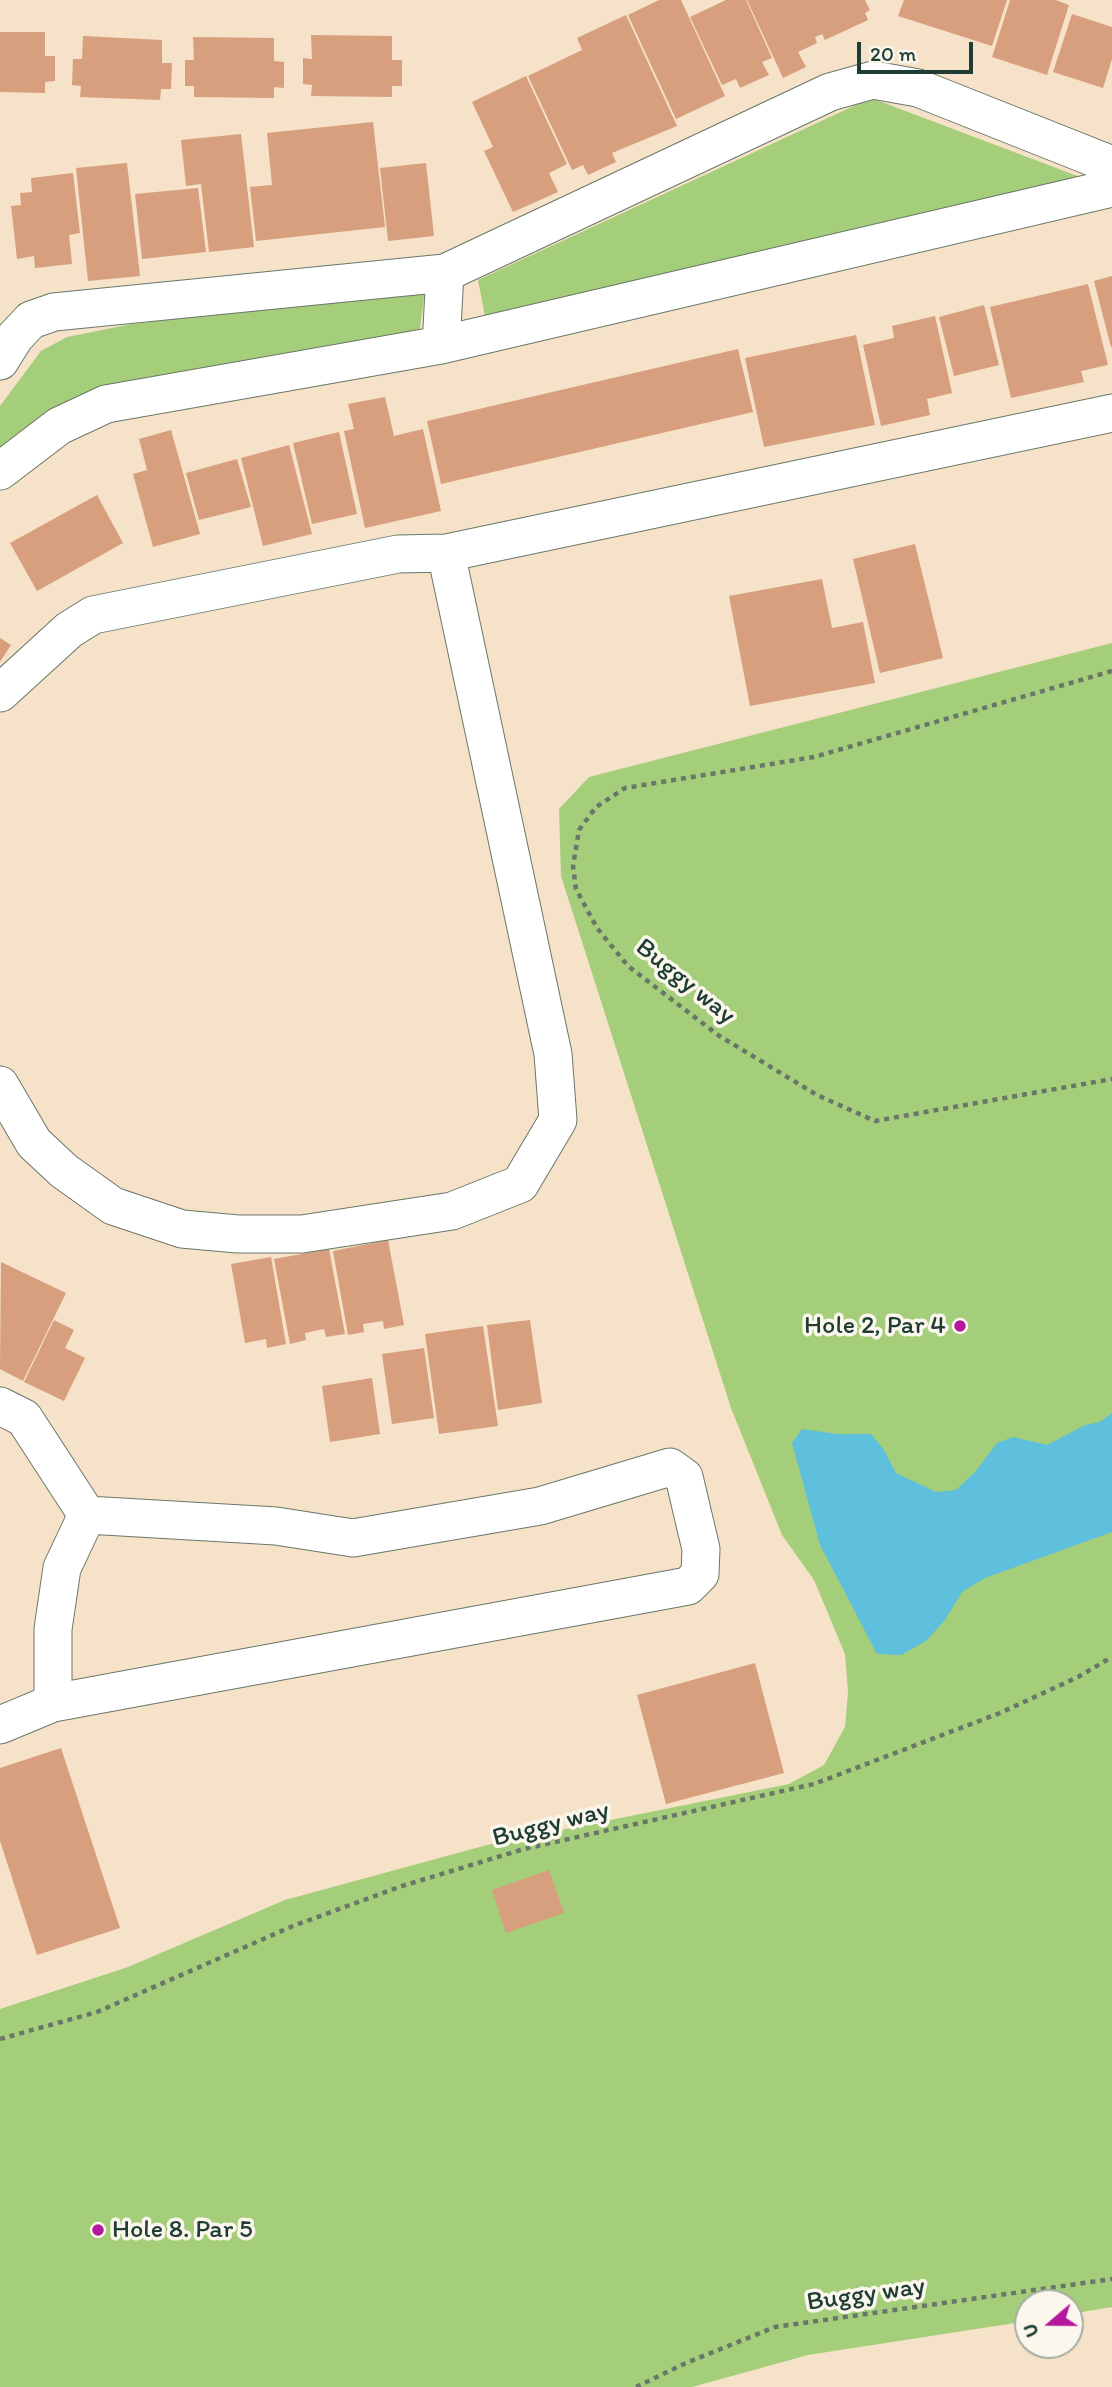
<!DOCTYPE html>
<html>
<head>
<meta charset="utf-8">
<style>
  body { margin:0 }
  #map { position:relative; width:1112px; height:2387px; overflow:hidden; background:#f5e2c8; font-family:Itim,sans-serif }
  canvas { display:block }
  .north { position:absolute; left:1014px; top:2289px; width:70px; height:70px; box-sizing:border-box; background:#fbf7ec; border:2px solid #a3ada2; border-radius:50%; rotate:250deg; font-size:19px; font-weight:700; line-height:28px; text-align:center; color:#1f3d34 }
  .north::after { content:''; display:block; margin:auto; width:24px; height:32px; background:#b5179e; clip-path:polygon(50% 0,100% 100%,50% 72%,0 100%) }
  .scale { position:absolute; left:857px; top:42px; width:116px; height:32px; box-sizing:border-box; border:4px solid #1f3d34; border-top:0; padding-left:9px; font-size:21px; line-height:24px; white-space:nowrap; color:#1f3d34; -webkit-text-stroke:5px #fbf7ec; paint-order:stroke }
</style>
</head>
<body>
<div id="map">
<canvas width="1112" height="2387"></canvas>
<div class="north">U</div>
<div class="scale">20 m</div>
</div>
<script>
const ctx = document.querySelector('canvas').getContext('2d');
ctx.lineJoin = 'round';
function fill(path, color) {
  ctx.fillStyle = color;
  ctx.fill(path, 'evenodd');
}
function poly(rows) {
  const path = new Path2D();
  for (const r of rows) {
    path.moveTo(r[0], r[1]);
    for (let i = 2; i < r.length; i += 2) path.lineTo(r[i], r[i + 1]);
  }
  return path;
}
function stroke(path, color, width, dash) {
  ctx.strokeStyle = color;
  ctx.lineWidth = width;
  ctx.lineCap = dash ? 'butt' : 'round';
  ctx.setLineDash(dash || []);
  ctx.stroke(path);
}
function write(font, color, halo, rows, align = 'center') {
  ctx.font = font + ' Itim,sans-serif';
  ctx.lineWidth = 7;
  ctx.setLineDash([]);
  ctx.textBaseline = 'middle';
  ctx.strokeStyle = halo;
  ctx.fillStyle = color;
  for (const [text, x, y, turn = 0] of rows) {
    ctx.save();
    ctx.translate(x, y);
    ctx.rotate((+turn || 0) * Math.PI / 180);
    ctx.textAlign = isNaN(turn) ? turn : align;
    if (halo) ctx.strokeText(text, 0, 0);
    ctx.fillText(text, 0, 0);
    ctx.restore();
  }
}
const green = poly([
  [871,98,1096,183,487,327,478,280],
  [425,290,419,335,80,401,0,459,0,406,41,351,67,337,132,324],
  [1112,643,1112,2307,1070,2314,1070,2303,1028,2303,1028,2321,808,2355,692,2387,0,2387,0,2009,128,1967,285,1900,487,1845,789,1784,824,1765,845,1727,848,1692,845,1654,814,1580,782,1535,731,1408,561,876,559,809,589,777]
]);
const water = poly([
  [1112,1413,1112,1532,985,1578,962,1592,945,1620,926,1641,901,1655,877,1654,820,1545,792,1443,802,1429,837,1434,871,1434,884,1450,896,1473,936,1492,956,1490,975,1472,997,1443,1013,1437,1047,1445,1085,1425,1100,1422]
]);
const building = poly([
  [659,0,681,0,725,96,676,119,628,15],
  [726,0,746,0,772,58,762,62,769,75,740,88,736,79,722,85,690,17],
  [747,0,865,0,870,10,865,13,868,20,825,40,822,34,815,37,817,43,798,52,806,67,783,78],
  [904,0,1007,0,992,46,898,16],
  [1010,0,1056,0,1069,5,1047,75,992,57],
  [1072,14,1112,27,1112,59,1103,88,1053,72],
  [626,15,677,126,612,153,616,162,588,175,583,165,572,170,528,76,582,50,577,38],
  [0,32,45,32,45,56,55,56,55,81,45,82,45,93,0,92],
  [311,35,392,36,392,60,402,60,402,86,392,86,392,97,311,96,312,85,303,84,303,58,312,59],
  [83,36,162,40,162,63,172,63,171,89,161,89,160,100,80,97,81,86,72,85,73,59,82,59],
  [193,37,274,38,274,61,284,62,284,88,274,87,274,98,194,97,194,86,185,86,185,60,194,60],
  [526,76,567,164,549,173,558,192,513,212,484,151,493,147,472,102],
  [373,122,385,227,256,241,250,187,272,185,267,133],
  [241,134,254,247,209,252,201,184,186,186,181,140],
  [127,163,140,276,88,281,76,168],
  [426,163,434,236,388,241,380,168],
  [73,173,80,233,69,235,72,264,35,268,34,256,17,259,11,206,21,205,20,193,32,192,31,178],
  [198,188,206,252,142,259,135,194],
  [1112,276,1112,347,1111,347,1094,281],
  [1088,284,1108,365,1081,371,1084,382,1011,398,990,307],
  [984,305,999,365,954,376,939,317],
  [935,316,952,393,927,399,930,415,881,426,863,345,894,338,892,326],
  [856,335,875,425,764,447,745,358],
  [738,349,753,412,441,484,427,421],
  [385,397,394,436,423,429,441,511,365,528,344,431,354,429,348,404],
  [171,430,200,534,153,547,133,474,147,470,139,439],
  [339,432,357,514,312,524,293,443],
  [289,445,312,534,263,546,241,458],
  [237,459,251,507,199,520,186,473],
  [97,495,123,543,37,591,10,543],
  [915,544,943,658,880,673,853,559],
  [822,579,832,628,863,622,875,683,750,706,729,596],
  [0,638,11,645,0,662],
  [388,1240,404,1325,384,1329,383,1321,363,1324,364,1332,348,1335,333,1251],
  [329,1249,345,1334,326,1337,324,1329,305,1333,306,1340,290,1344,274,1259],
  [271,1257,286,1344,267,1348,266,1339,245,1343,231,1264],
  [1,1262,66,1293,23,1381,0,1369],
  [54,1320,74,1330,65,1348,85,1358,64,1401,24,1382],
  [530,1320,542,1403,498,1410,487,1325],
  [483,1326,498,1426,439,1434,425,1334],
  [424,1348,434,1418,392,1424,382,1354],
  [372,1378,380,1434,330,1442,322,1386],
  [755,1663,784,1773,666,1804,637,1695],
  [61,1748,120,1928,37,1955,0,1841,0,1768],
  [549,1870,564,1913,506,1933,492,1890]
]);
const path = poly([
  [1112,671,814,757,625,788,596,807,579,830,573,866,576,889,597,928,628,966,718,1035,817,1095,875,1121,1112,1079],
  [0,2039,97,2012,293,1926,402,1886,524,1849,814,1784,1000,1713,1078,1677,1112,1657],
  [636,2387,686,2363,775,2327,1112,2279]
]);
const minor = poly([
  [441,345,445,273],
  [0,361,15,337,31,320,54,312,445,273,830,92,873,80,918,88,1112,165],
  [0,471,59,426,106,404,441,345,1112,188],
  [446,553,1112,413],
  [0,693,69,630,93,615,398,554,446,553,553,1054,558,1120,520,1184,452,1211,302,1234,238,1234,182,1229,113,1206,64,1171,34,1143,0,1085],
  [0,1406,24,1418,87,1515],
  [53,1703,53,1629,62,1568,87,1515],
  [0,1725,53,1703,688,1586,700,1574,701,1549,684,1477,670,1467,540,1506,353,1538,276,1526,87,1515]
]);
const markers = [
  [960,1326,7,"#b5179e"],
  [98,2230,7,"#b5179e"]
];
const streetNames = [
  ["Buggy way",685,982,39],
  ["Buggy way",551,1825,-14],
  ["Buggy way",866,2295,-8]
];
const poiNames = [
  ["Hole 2, Par 4",946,1326],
  ["Hole 8. Par 5",112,2230,"left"]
];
fill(green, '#a4ce7a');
fill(water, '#5ec0dc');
fill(building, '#d79f7d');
stroke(minor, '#6a7768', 39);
stroke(path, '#6a7768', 4.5, [5, 5]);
stroke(minor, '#fff', 37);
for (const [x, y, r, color] of markers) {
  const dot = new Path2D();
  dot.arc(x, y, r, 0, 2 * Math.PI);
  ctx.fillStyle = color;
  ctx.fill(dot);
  stroke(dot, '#fbf7ec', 2.5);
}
write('26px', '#1f3d34', '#fbf7ec', streetNames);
write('26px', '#1f3d34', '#fbf7ec', poiNames, 'right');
</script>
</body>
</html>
